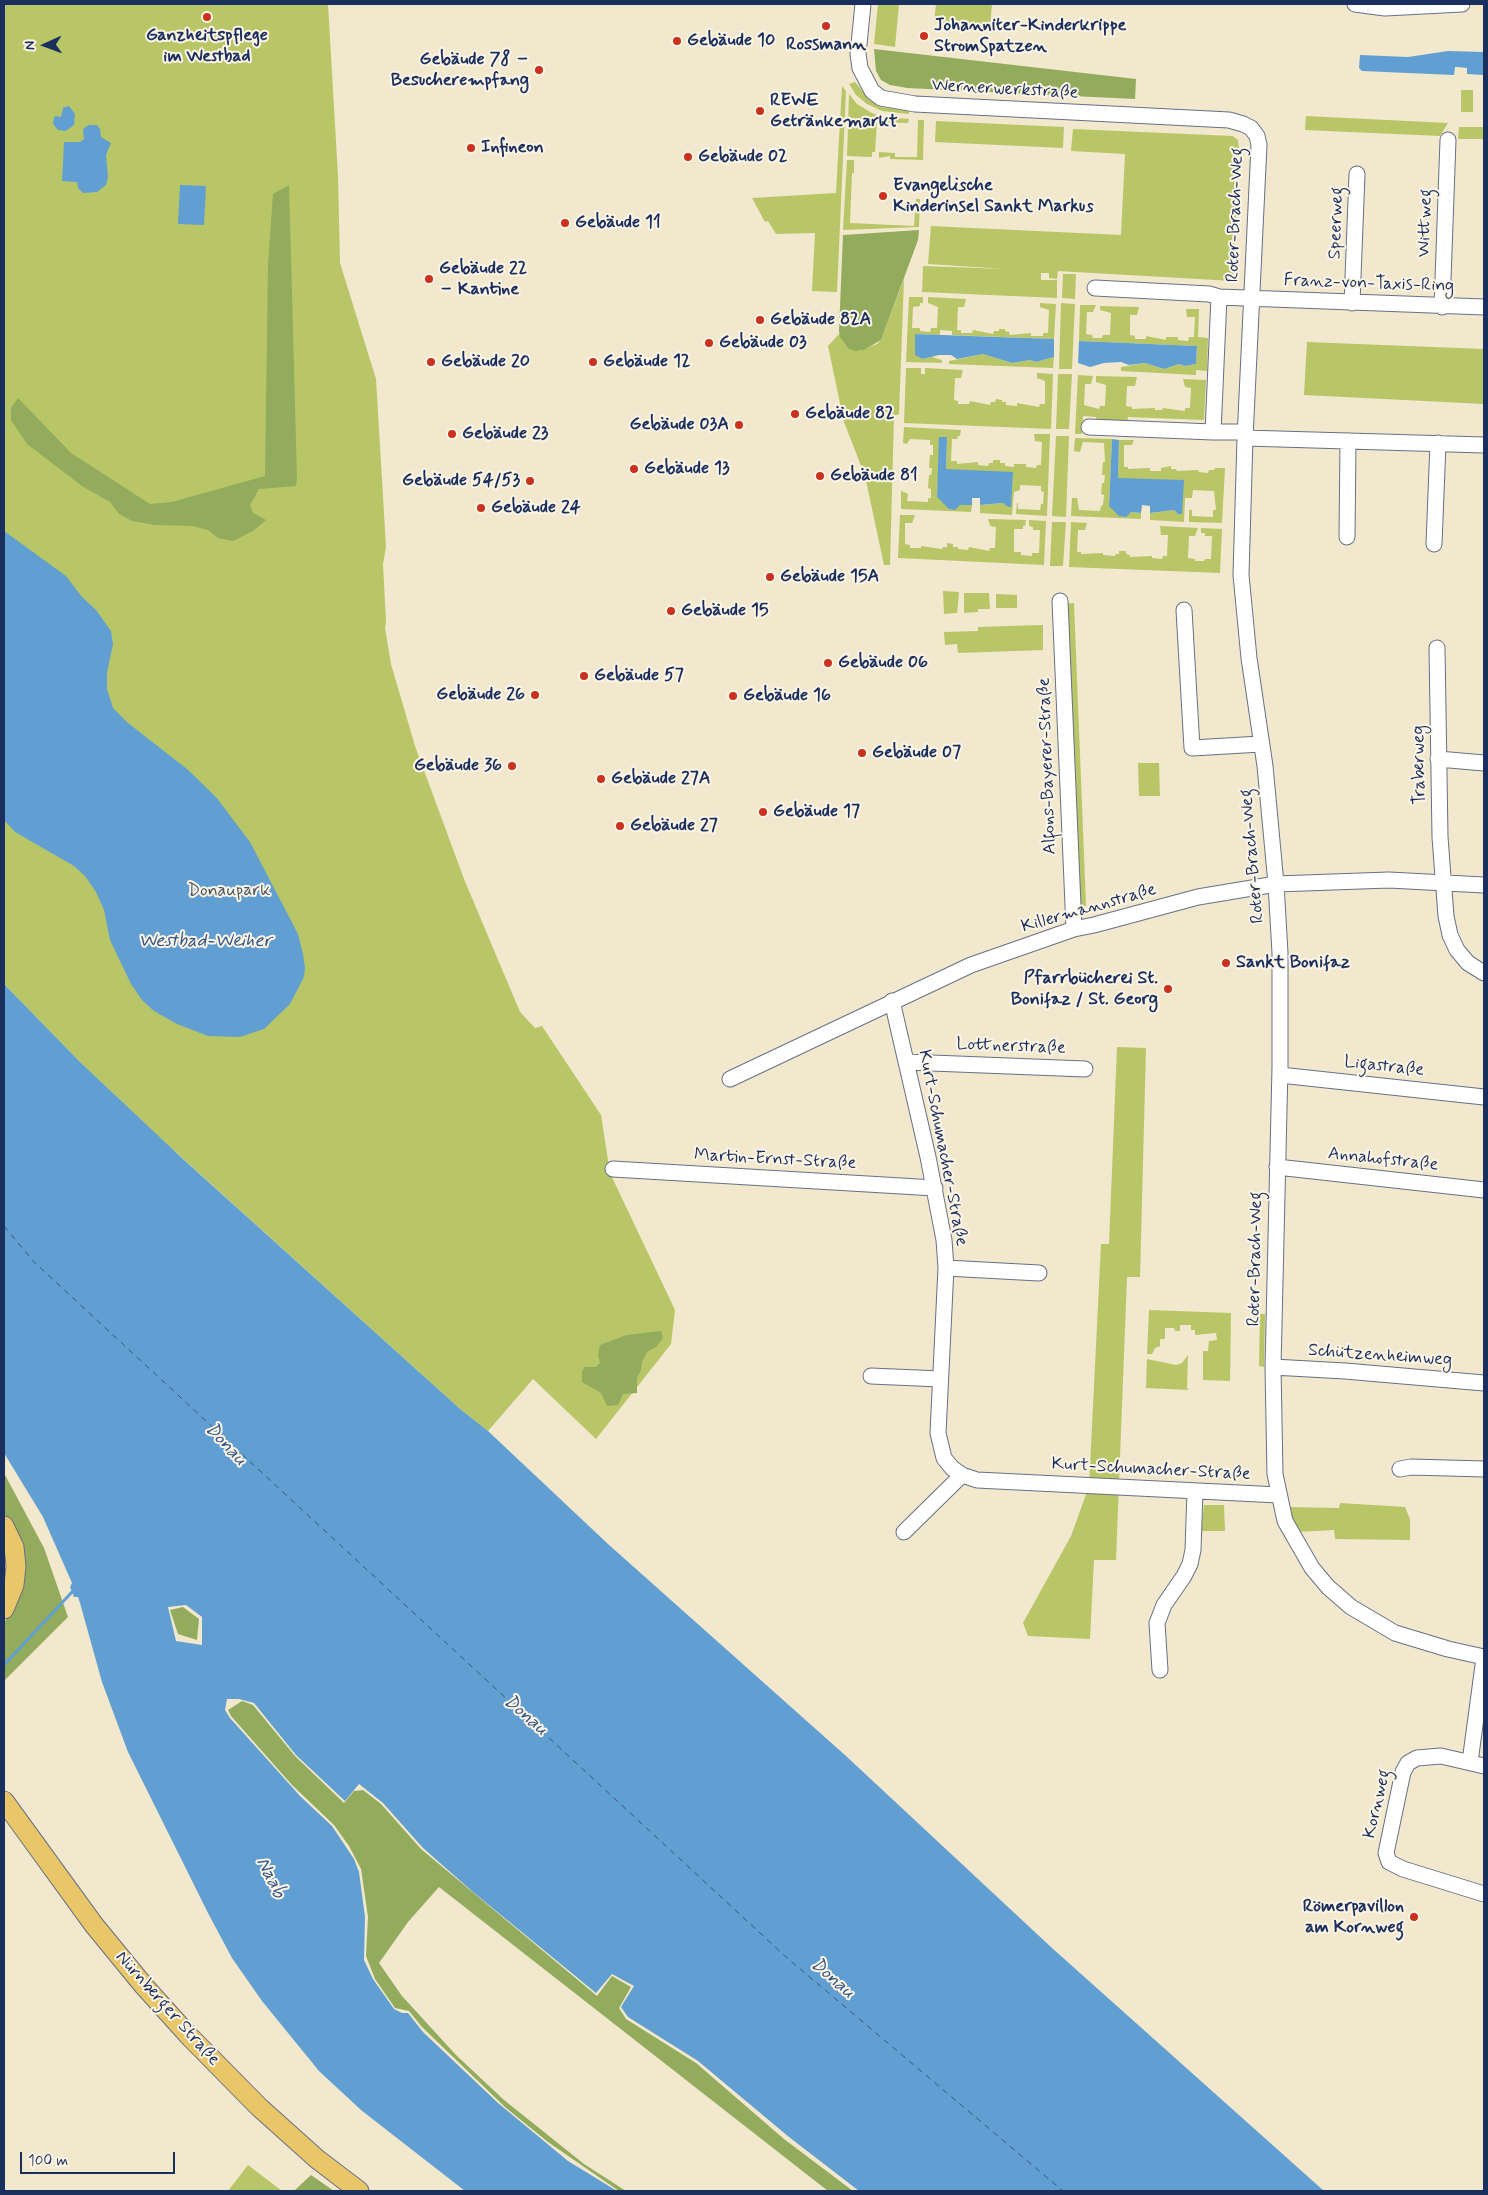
<!DOCTYPE html>
<html>
<head>
<meta charset="utf-8">
<style>
  body { margin:0 }
  #map { position:relative; width:1488px; height:2195px; overflow:hidden; background:#f2e8cd; font-family:Mynerve,sans-serif }
  canvas { display:block }
  .frame { position:absolute; inset:0; border:5px solid #1b2f5e; pointer-events:none }
  .north { position:absolute; left:20px; top:20px; width:50px; height:50px; -webkit-text-stroke:4px #fcf5e5; paint-order:stroke; rotate:268deg; font-size:14px; font-weight:700; line-height:20px; text-align:center; color:#1b2f5e }
  .north::after { content:''; display:block; margin:auto; width:18px; height:22px; background:#1b2f5e; clip-path:polygon(50% 0,100% 100%,50% 72%,0 100%) }
  .scale { position:absolute; left:20px; top:2152px; width:155px; height:22px; box-sizing:border-box; border:2px solid #1b2f5e; border-top:0; padding-left:6px; font-size:15px; line-height:18px; white-space:nowrap; color:#1b2f5e; -webkit-text-stroke:4px #fcf5e5; paint-order:stroke }
</style>
</head>
<body>
<div id="map">
<canvas width="1488" height="2195"></canvas>
<div class="frame"></div>
<div class="north">N</div>
<div class="scale">100 m</div>
</div>
<script>
const ctx = document.querySelector('canvas').getContext('2d');
ctx.lineJoin = 'round';
function fill(path, color) {
  ctx.fillStyle = color;
  ctx.fill(path, 'evenodd');
}
function poly(rows) {
  const path = new Path2D();
  for (const r of rows) {
    path.moveTo(r[0], r[1]);
    for (let i = 2; i < r.length; i += 2) path.lineTo(r[i], r[i + 1]);
  }
  return path;
}
function stroke(path, color, width, dash) {
  ctx.strokeStyle = color;
  ctx.lineWidth = width;
  ctx.lineCap = dash ? 'butt' : 'round';
  ctx.setLineDash(dash || []);
  ctx.stroke(path);
}
function write(font, color, halo, rows, align = 'center') {
  ctx.font = font + ' Mynerve,sans-serif';
  ctx.lineWidth = 4;
  ctx.setLineDash([]);
  ctx.textBaseline = 'middle';
  ctx.strokeStyle = halo;
  ctx.fillStyle = color;
  for (const [text, x, y, turn = 0] of rows) {
    ctx.save();
    ctx.translate(x, y);
    ctx.rotate((+turn || 0) * Math.PI / 180);
    ctx.textAlign = isNaN(turn) ? turn : align;
    if (halo) ctx.strokeText(text, 0, 0);
    ctx.fillText(text, 0, 0);
    ctx.restore();
  }
}
const green = poly([
  [4,4,328,4,338,176,340,263,376,379,386,547,383,564,386,622,385,628,391,664,415,746,464,879,520,1012,535,1028,542,1026,601,1115,610,1173,675,1310,671,1344,596,1439,533,1379,488,1431,459,1408,158,1136,80,1062,4,984],
  [878,4,899,4,895,47,874,44],
  [936,4,992,4,990,27,934,22],
  [855,82,871,101,883,107,909,109,909,114,882,111,867,104,856,95,849,84],
  [842,86,846,91,837,292,812,291,815,233,776,234,768,221,765,222,752,198,836,193],
  [1461,90,1473,90,1473,112,1461,112],
  [849,94,857,104,872,113,882,117,909,119,908,123,877,122,875,152,872,152,872,157,847,156],
  [1306,116,1448,123,1440,136,1305,130],
  [918,120,924,120,923,160,890,159,890,156,879,158,879,152,895,153,895,157,917,157],
  [936,121,1064,127,1063,148,935,142],
  [1459,127,1484,127,1484,139,1458,139],
  [1073,129,1233,136,1238,140,1239,149,1233,281,1058,271,1057,279,1049,278,1049,273,1041,273,1041,280,1057,280,1057,298,922,292,923,266,1005,269,928,264,931,226,1121,235,1125,154,1071,151],
  [847,160,854,160,854,173,852,173,850,223,914,226,916,199,920,199,919,227,843,230],
  [1063,274,1076,274,1075,299,1062,298],
  [904,279,899,414,894,416,890,565,884,565,865,476,844,422,828,346,839,334,860,351,877,344,881,340],
  [909,297,923,297,923,303,920,303,920,306,913,307,912,328,920,328,920,331,930,332,931,328,937,328,938,307,928,303,928,297,966,299,964,307,958,307,957,330,961,330,961,333,972,333,973,330,993,334,994,331,999,331,999,329,1005,329,1005,331,1009,332,1010,335,1031,333,1031,336,1043,336,1043,333,1048,333,1049,310,1040,307,1040,303,1056,304,1054,339,952,335,952,331,940,330,940,335,915,334,923,359,932,357,942,360,942,363,906,362],
  [1061,303,1075,304,1072,369,1059,369],
  [1080,305,1096,305,1093,312,1087,312,1086,334,1092,335,1093,338,1102,338,1103,335,1110,335,1111,313,1100,310,1100,306,1139,307,1137,315,1130,315,1130,335,1135,336,1135,339,1146,339,1146,336,1166,340,1166,337,1178,337,1178,340,1188,341,1189,337,1194,337,1195,317,1187,317,1186,309,1199,309,1198,337,1208,338,1207,371,1196,370,1196,375,1121,371,1121,367,1145,363,1164,369,1179,364,1185,366,1196,364,1197,346,1079,341],
  [1307,342,1484,349,1484,404,1304,395],
  [983,354,1012,363,1030,360,1036,362,1054,357,1053,368,949,364,949,361],
  [906,368,921,368,921,374,925,374,925,368,963,370,961,378,955,378,954,400,958,401,958,404,969,404,970,401,990,405,991,402,995,402,996,399,1002,400,1002,402,1006,402,1006,405,1017,406,1017,403,1039,407,1040,404,1045,404,1045,381,1037,378,1037,373,1053,374,1051,429,904,423],
  [1058,374,1072,374,1069,429,1056,429],
  [1078,375,1093,376,1091,384,1085,384,1084,405,1099,409,1100,406,1105,406,1106,385,1096,382,1096,376,1137,377,1135,386,1127,386,1126,406,1132,407,1132,409,1155,408,1155,410,1162,410,1163,408,1185,411,1185,408,1190,408,1191,388,1185,387,1183,379,1206,380,1204,420,1128,417,1127,424,1096,423,1096,417,1083,416,1082,434,1075,434],
  [904,427,961,430,960,436,958,436,957,439,952,439,951,461,957,461,957,464,978,462,978,465,988,466,989,463,993,463,993,460,1000,460,1000,463,1005,463,1005,466,1014,467,1014,464,1026,464,1026,467,1036,468,1037,465,1041,465,1042,442,1035,441,1034,434,1050,434,1047,516,1016,514,1017,503,1018,503,1018,509,1040,510,1041,504,1043,504,1044,492,1041,491,1041,486,1020,485,1020,490,1014,492,1012,515,980,513,980,505,1004,503,1008,507,1011,507,946,469,947,437,940,437,937,497,960,505,972,505,971,512,901,509,901,491,908,494,907,501,928,502,928,498,931,498,931,489,928,488,929,475,931,475,932,468,929,468,930,455,933,455,933,445,930,445,930,440,910,439,907,444,903,443],
  [1056,436,1069,436,1066,517,1052,516],
  [1075,438,1112,439,1109,506,1131,512,1141,513,1141,519,1071,516,1072,498,1077,498,1079,510,1100,511,1101,506,1103,505,1104,495,1101,494,1102,483,1104,483,1105,475,1102,475,1103,462,1105,462,1104,443,1083,442,1080,452,1074,451],
  [1119,440,1134,440,1132,445,1124,445,1124,467,1128,467,1128,469,1150,468,1150,471,1161,471,1161,468,1171,466,1171,469,1176,469,1177,471,1198,470,1199,472,1208,473,1209,470,1214,470,1215,468,1225,468,1222,523,1189,522,1189,510,1192,510,1192,516,1213,517,1213,510,1216,510,1214,491,1193,490,1192,498,1185,498,1184,522,1150,520,1150,513,1174,510,1178,514,1182,514,1118,478],
  [900,515,915,515,912,523,905,523,905,544,910,545,910,548,921,548,921,546,942,549,943,547,947,547,947,543,953,544,953,547,958,547,958,549,968,550,969,547,989,551,990,548,995,548,996,527,990,526,988,519,1026,520,1025,526,1023,526,1023,529,1014,529,1014,552,1021,552,1021,555,1032,556,1032,553,1039,553,1040,530,1033,530,1033,527,1029,526,1029,520,1046,521,1044,565,898,558],
  [1052,522,1066,522,1063,566,1050,566],
  [1071,522,1087,523,1085,530,1078,530,1077,552,1081,552,1081,554,1103,553,1103,555,1115,556,1116,554,1119,554,1119,551,1126,551,1126,554,1130,555,1130,557,1152,556,1152,558,1162,559,1163,556,1167,556,1168,535,1161,535,1160,526,1198,528,1195,536,1189,536,1188,558,1195,559,1195,561,1204,561,1205,559,1211,559,1212,536,1205,536,1205,533,1201,533,1201,528,1222,529,1220,573,1069,567],
  [943,591,959,592,957,613,944,614],
  [964,593,989,593,990,609,978,609,978,612,964,613],
  [996,594,1017,595,1017,608,996,608],
  [1074,603,1086,906,1075,907,1063,604],
  [1043,625,1043,650,958,653,957,644,945,645,944,632,978,631,978,627],
  [1159,763,1160,796,1139,796,1138,763],
  [1117,1047,1146,1048,1140,1277,1127,1277,1116,1560,1094,1560,1090,1639,1028,1636,1023,1623,1071,1536,1089,1486,1101,1244,1109,1244],
  [1149,1310,1231,1313,1230,1381,1203,1380,1203,1351,1208,1351,1209,1341,1217,1340,1216,1333,1195,1335,1195,1330,1191,1330,1191,1325,1180,1325,1180,1331,1175,1331,1174,1328,1165,1328,1165,1339,1160,1339,1160,1346,1155,1348,1152,1354,1147,1354],
  [1260,1314,1265,1314,1264,1367,1259,1366],
  [1188,1355,1187,1388,1189,1390,1146,1388,1147,1359,1176,1365,1182,1363],
  [1340,1503,1405,1507,1410,1519,1410,1540,1335,1539,1334,1530,1296,1532,1288,1507,1339,1508],
  [1204,1505,1224,1505,1225,1531,1201,1531],
  [248,2165,282,2191,228,2191]
]);
const forest = poly([
  [874,49,1136,79,1135,99,907,88,890,85,881,80,876,71],
  [289,185,297,478,296,486,259,489,250,505,253,513,266,520,253,531,233,541,218,538,208,530,192,526,155,525,132,521,119,514,110,502,82,486,27,444,11,420,11,408,18,398,71,453,150,504,172,502,265,476,268,265,273,194],
  [919,230,918,240,881,340,864,350,855,351,849,349,840,337,839,331,843,235],
  [661,1331,663,1338,656,1347,647,1352,642,1362,641,1370,637,1378,637,1393,623,1394,618,1405,607,1406,601,1393,582,1382,582,1371,585,1367,596,1367,600,1363,598,1355,600,1345,627,1335],
  [4,1473,44,1548,68,1617,4,1681,4,1623,10,1613,9,1522,4,1514],
  [183,1607,199,1619,197,1640,178,1634,170,1610],
  [242,1701,253,1705,295,1756,344,1803,354,1791,363,1790,381,1804,421,1849,597,1996,612,1976,631,1987,619,2008,626,2019,696,2063,784,2139,853,2191,828,2191,439,1887,408,1922,379,1963,402,1996,456,2055,504,2100,584,2164,626,2191,619,2191,548,2142,505,2107,422,2027,409,2011,395,2008,375,1979,366,1956,368,1917,361,1869,349,1846,334,1825,292,1785,231,1716,228,1710],
  [311,2175,334,2191,295,2190]
]);
const water = poly([
  [1448,51,1484,52,1484,75,1467,74,1467,68,1458,67,1455,67,1454,75,1362,71,1359,68,1360,55,1408,57],
  [69,106,75,114,74,125,66,131,58,130,53,124,54,118,55,116,61,117,63,108],
  [89,125,97,125,100,129,101,137,111,143,106,155,108,177,106,185,97,192,83,193,78,188,77,182,62,181,64,142,80,142,84,139,83,129],
  [180,185,206,186,204,225,178,224],
  [915,334,1054,339,1054,357,1036,362,1030,360,1012,363,983,354,957,359,951,355,939,355,923,359,915,355],
  [1079,341,1197,346,1196,364,1185,366,1179,364,1164,369,1145,363,1129,365,1121,362,1104,363,1090,367,1078,363],
  [939,437,947,437,946,469,1013,472,1011,507,1008,507,1003,503,980,505,980,498,972,498,972,505,960,505,955,510,949,509,937,497],
  [1112,439,1119,440,1118,478,1184,480,1182,514,1178,514,1174,510,1150,513,1150,506,1142,505,1141,513,1131,512,1126,517,1119,516,1109,506],
  [4,531,66,576,82,597,96,610,111,631,113,644,107,673,107,689,113,708,128,723,187,769,216,797,250,842,298,934,303,954,305,968,304,977,290,1004,264,1029,240,1037,208,1036,177,1024,154,1011,142,1000,131,984,110,940,104,910,96,892,85,876,74,866,15,832,4,820],
  [4,984,80,1062,183,1159,459,1408,488,1431,608,1544,846,1756,1052,1948,1324,2191,859,2191,789,2137,698,2061,628,2017,621,2007,634,1986,612,1974,596,1993,473,1892,423,1848,383,1803,359,1784,345,1801,296,1755,254,1703,239,1699,227,1699,225,1710,230,1718,300,1796,332,1826,354,1859,359,1872,365,1917,364,1960,373,1979,394,2009,402,2013,408,2013,423,2032,498,2103,568,2161,617,2191,465,2191,361,2110,319,2071,262,2001,232,1958,208,1913,128,1752,102,1682,80,1603,78,1597,74,1597,70,1587,72,1583,43,1517,4,1453],
  [186,1605,202,1617,202,1645,176,1641,168,1607]
]);
const stream = poly([
  [4,1665,72,1592]
]);
const ferry = poly([
  [4,1226,34,1262,786,1957,1063,2191]
]);
const minor = poly([
  [863,4,858,54,860,68,872,91,881,98,915,104,1229,120,1243,124,1251,128,1257,136,1259,145,1245,438,1241,575,1249,658,1265,766,1276,884,1280,953,1280,1067,1273,1367,1275,1474,1285,1521,1312,1568,1328,1587,1351,1607,1395,1633,1448,1649,1484,1657],
  [1355,4,1385,8,1462,4],
  [1095,288,1209,294,1219,297],
  [1352,303,1357,174],
  [1442,307,1448,140],
  [1089,427,1213,432],
  [1246,432,1213,432,1219,297,1484,307],
  [1245,438,1484,445],
  [1347,537,1348,441],
  [1434,544,1438,443],
  [1060,601,1074,929],
  [1184,610,1192,748,1261,744],
  [1437,648,1440,837,1446,916,1450,935,1457,950,1468,963,1484,973],
  [1438,759,1484,763],
  [892,1001,928,1157,944,1240,946,1268,938,1433,944,1458,952,1468,962,1475,977,1480,1279,1495],
  [906,1062,1085,1069],
  [1280,1075,1484,1097],
  [730,1079,971,965,1074,929,1094,925,1198,897,1276,884,1389,880,1484,885],
  [1277,1167,1484,1190],
  [613,1169,935,1188],
  [946,1268,1039,1273],
  [1273,1367,1345,1371,1484,1383],
  [871,1376,940,1379],
  [1400,1469,1411,1467,1484,1469],
  [904,1532,962,1475],
  [1160,1670,1157,1623,1164,1605,1184,1576,1190,1564,1193,1550,1195,1491],
  [1470,1762,1484,1658],
  [1484,1766,1441,1756,1417,1758,1408,1763,1403,1772,1386,1853,1389,1862,1403,1869,1484,1894]
]);
const major = poly([
  [4,1526,14,1547,16,1566,14,1585,4,1609],
  [4,1801,94,1925,144,1986,190,2037,259,2107,317,2159,359,2191]
]);
const markers = [
  [207,17,5,"#c8321e"],
  [826,26,5,"#c8321e"],
  [924,36,5,"#c8321e"],
  [677,41,5,"#c8321e"],
  [539,70,5,"#c8321e"],
  [760,111,5,"#c8321e"],
  [471,148,5,"#c8321e"],
  [688,157,5,"#c8321e"],
  [883,196,5,"#c8321e"],
  [565,223,5,"#c8321e"],
  [429,279,5,"#c8321e"],
  [760,320,5,"#c8321e"],
  [709,343,5,"#c8321e"],
  [431,362,5,"#c8321e"],
  [593,362,5,"#c8321e"],
  [795,414,5,"#c8321e"],
  [739,425,5,"#c8321e"],
  [452,434,5,"#c8321e"],
  [634,469,5,"#c8321e"],
  [820,476,5,"#c8321e"],
  [530,481,5,"#c8321e"],
  [481,508,5,"#c8321e"],
  [770,577,5,"#c8321e"],
  [671,611,5,"#c8321e"],
  [828,663,5,"#c8321e"],
  [584,676,5,"#c8321e"],
  [535,695,5,"#c8321e"],
  [733,696,5,"#c8321e"],
  [862,753,5,"#c8321e"],
  [512,766,5,"#c8321e"],
  [601,779,5,"#c8321e"],
  [763,812,5,"#c8321e"],
  [620,826,5,"#c8321e"],
  [1226,963,5,"#c8321e"],
  [1168,989,5,"#c8321e"],
  [1414,1917,5,"#c8321e"]
];
const poiNames = [
  ["Johanniter-Kinderkrippe",934,26],
  ["StromSpatzen",934,47],
  ["Ganzheitspflege",207,36,"center"],
  ["im Westbad",207,57,"center"],
  ["Gebäude 10",687,41],
  ["Rossmann",826,45,"center"],
  ["Gebäude 78 –",529,60,"right"],
  ["Besucherempfang",529,81,"right"],
  ["REWE",770,101],
  ["Getränkemarkt",770,122],
  ["Infineon",481,148],
  ["Gebäude 02",698,157],
  ["Evangelische",893,186],
  ["Kinderinsel Sankt Markus",893,207],
  ["Gebäude 11",575,223],
  ["Gebäude 22",439,269],
  ["– Kantine",439,290],
  ["Gebäude 82A",770,320],
  ["Gebäude 03",719,343],
  ["Gebäude 20",441,362],
  ["Gebäude 12",603,362],
  ["Gebäude 82",805,414],
  ["Gebäude 03A",729,425,"right"],
  ["Gebäude 23",462,434],
  ["Gebäude 13",644,469],
  ["Gebäude 81",830,476],
  ["Gebäude 54/53",520,481,"right"],
  ["Gebäude 24",491,508],
  ["Gebäude 15A",780,577],
  ["Gebäude 15",681,611],
  ["Gebäude 06",838,663],
  ["Gebäude 57",594,676],
  ["Gebäude 26",525,695,"right"],
  ["Gebäude 16",743,696],
  ["Gebäude 07",872,753],
  ["Gebäude 36",502,766,"right"],
  ["Gebäude 27A",611,779],
  ["Gebäude 17",773,812],
  ["Gebäude 27",630,826],
  ["Sankt Bonifaz",1236,963],
  ["Pfarrbücherei St.",1158,979,"right"],
  ["Bonifaz / St. Georg",1158,1000,"right"],
  ["Römerpavillon",1404,1907,"right"],
  ["am Kornweg",1404,1928,"right"]
];
const streetNames = [
  ["Wernerwerkstraße",1005,90,3],
  ["Roter-Brach-Weg",1236,215,-88],
  ["Speerweg",1337,223,-88],
  ["Wittweg",1426,223,-88],
  ["Franz-von-Taxis-Ring",1369,284,2],
  ["Traberweg",1420,765,-91],
  ["Alfons-Bayerer-Straße",1048,766,-92],
  ["Roter-Brach-Weg",1253,856,-95],
  ["Killermannstraße",1089,909,-16],
  ["Lottnerstraße",1011,1047,2],
  ["Ligastraße",1384,1067,6],
  ["Kurt-Schumacher-Straße",942,1148,79],
  ["Martin-Ernst-Straße",775,1160,3],
  ["Annahofstraße",1383,1160,6],
  ["Roter-Brach-Weg",1256,1259,-89],
  ["Schützenheimweg",1380,1356,4],
  ["Kurt-Schumacher-Straße",1151,1470,3],
  ["Kornweg",1378,1804,-77],
  ["Nürnberger Straße",167,2009,48]
];
const parkNames = [
  ["Donaupark",229,891]
];
const waterNames = [
  ["Westbad-Weiher",205,942],
  ["Donau",225,1445,47],
  ["Donau",525,1716,41],
  ["Naab",270,1878,62],
  ["Donau",832,1979,41]
];
fill(green, '#b8c667');
fill(forest, '#92ab5c');
fill(water, '#619fd2');
stroke(stream, '#619fd2', 3);
stroke(ferry, '#345687', 1, [6, 5]);
stroke(minor, '#667085', 17);
stroke(major, '#667085', 21);
stroke(minor, '#fff', 15);
stroke(major, '#e9c769', 19);
for (const [x, y, r, color] of markers) {
  const dot = new Path2D();
  dot.arc(x, y, r, 0, 2 * Math.PI);
  ctx.fillStyle = color;
  ctx.fill(dot);
  stroke(dot, '#fcf5e5', 2);
}
write('bold 18px', '#1b2f5e', '#fcf5e5', poiNames, 'left');
write('18px', '#1b2f5e', '#fcf5e5', streetNames);
write('18px', '#425560', '#fcf5e5', parkNames);
write('italic 19px', '#345687', '#fcf5e5', waterNames);
</script>
</body>
</html>
